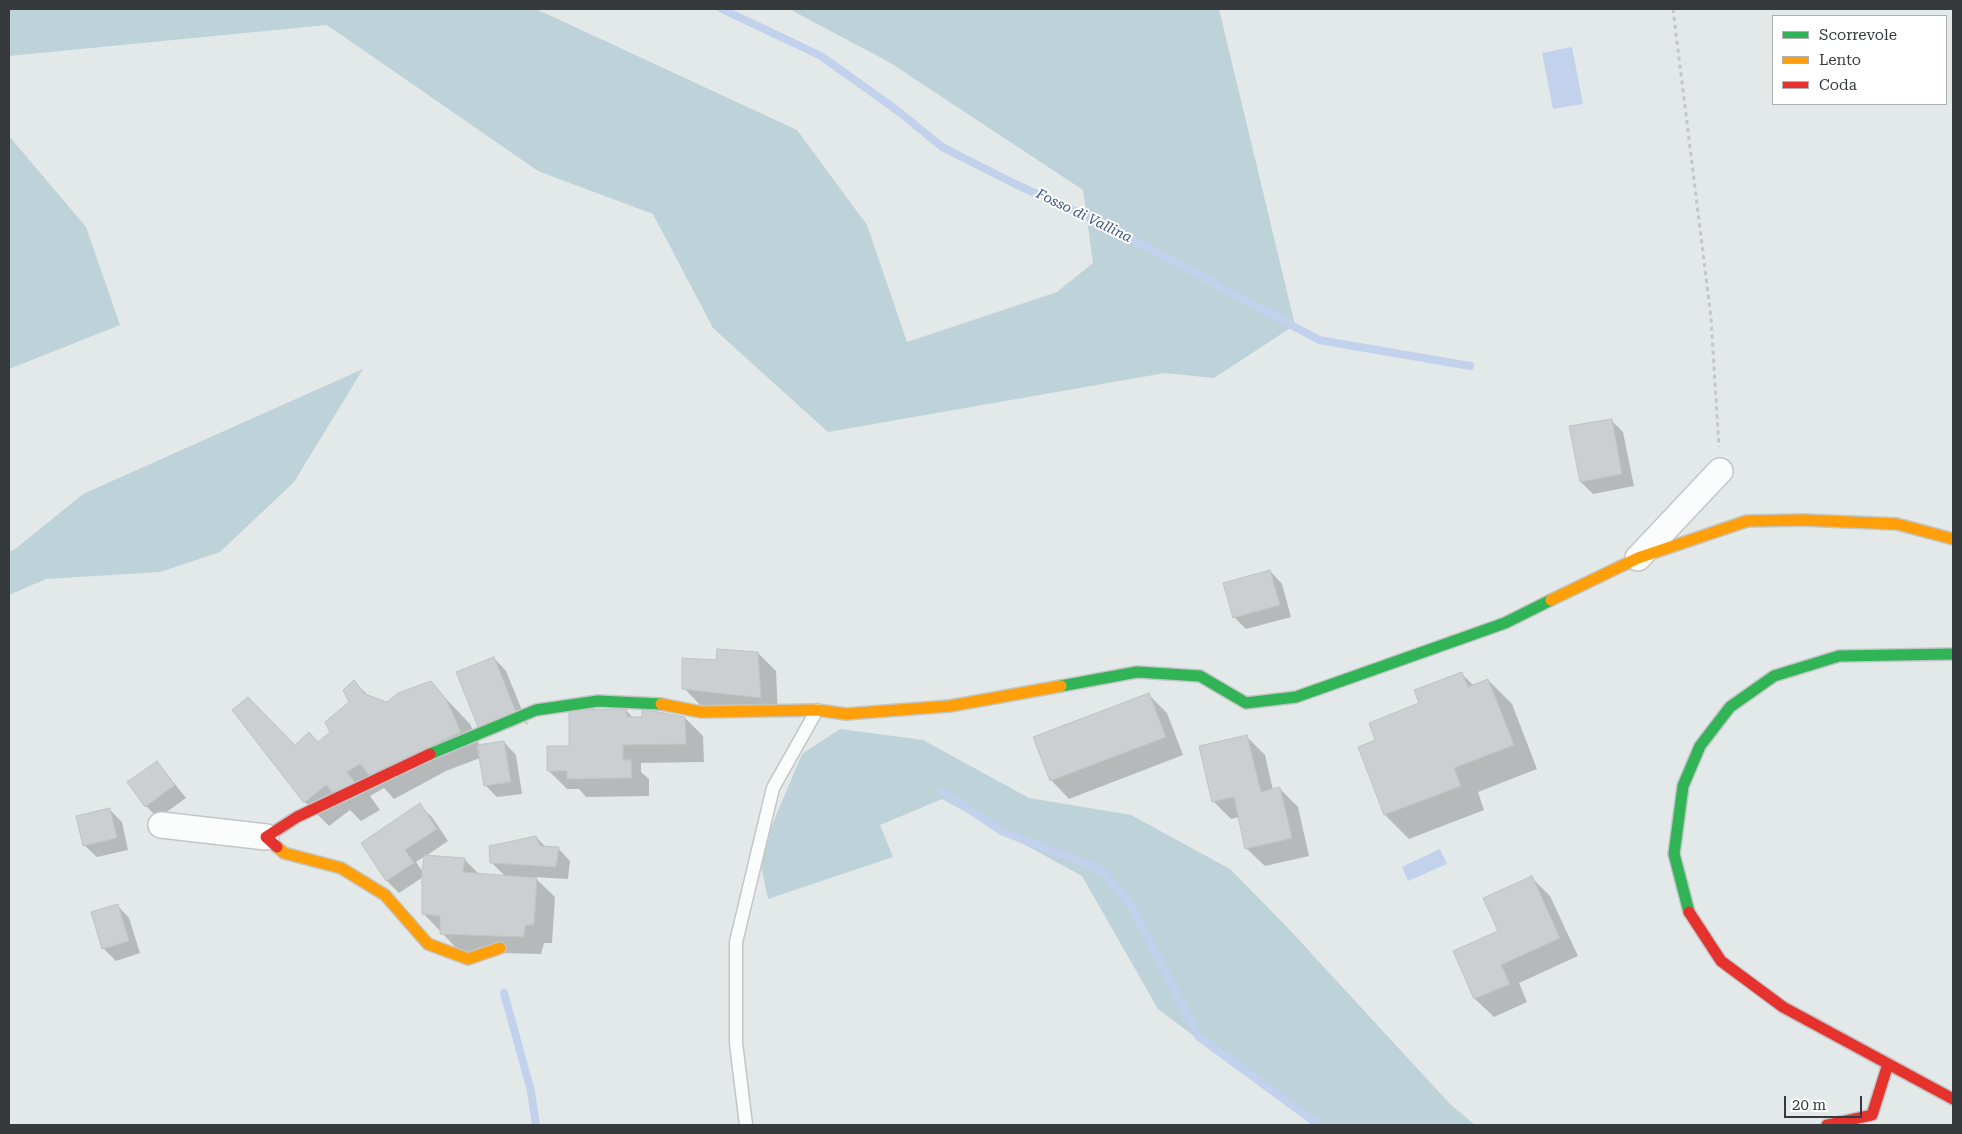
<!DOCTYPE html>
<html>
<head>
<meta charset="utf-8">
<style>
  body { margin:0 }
  #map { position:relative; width:1962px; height:1134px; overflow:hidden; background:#e3e8e9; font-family:"Roboto Serif",serif }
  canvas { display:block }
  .frame { position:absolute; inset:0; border:10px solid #373a3c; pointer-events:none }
  .legend { position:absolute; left:1772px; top:15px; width:175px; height:90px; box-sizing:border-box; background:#fff; border:1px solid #afb0b1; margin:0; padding:6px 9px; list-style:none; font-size:15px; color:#373a3c }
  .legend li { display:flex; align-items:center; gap:10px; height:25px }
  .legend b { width:25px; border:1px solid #afb0b1 }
  .scale { position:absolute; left:1784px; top:1096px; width:78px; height:22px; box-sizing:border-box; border:2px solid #373a3c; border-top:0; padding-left:6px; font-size:15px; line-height:18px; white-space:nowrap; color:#373a3c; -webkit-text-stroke:4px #fff; paint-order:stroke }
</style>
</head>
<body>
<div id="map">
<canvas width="1962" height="1134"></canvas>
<div class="frame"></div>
<ul class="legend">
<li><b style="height:6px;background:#30b455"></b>Scorrevole</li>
<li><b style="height:6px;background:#ff9f0a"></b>Lento</li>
<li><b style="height:6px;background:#e5322d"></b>Coda</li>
</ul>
<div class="scale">20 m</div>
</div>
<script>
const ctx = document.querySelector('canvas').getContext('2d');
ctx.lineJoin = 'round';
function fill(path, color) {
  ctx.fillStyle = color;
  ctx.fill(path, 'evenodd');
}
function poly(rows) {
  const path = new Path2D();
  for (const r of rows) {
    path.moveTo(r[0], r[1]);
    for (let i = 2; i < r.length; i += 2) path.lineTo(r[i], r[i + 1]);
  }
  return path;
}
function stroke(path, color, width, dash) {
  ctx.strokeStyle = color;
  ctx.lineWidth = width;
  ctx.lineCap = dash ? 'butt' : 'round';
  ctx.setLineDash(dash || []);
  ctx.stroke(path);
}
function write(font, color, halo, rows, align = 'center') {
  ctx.font = font + ' "Roboto Serif",serif';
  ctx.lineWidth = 4;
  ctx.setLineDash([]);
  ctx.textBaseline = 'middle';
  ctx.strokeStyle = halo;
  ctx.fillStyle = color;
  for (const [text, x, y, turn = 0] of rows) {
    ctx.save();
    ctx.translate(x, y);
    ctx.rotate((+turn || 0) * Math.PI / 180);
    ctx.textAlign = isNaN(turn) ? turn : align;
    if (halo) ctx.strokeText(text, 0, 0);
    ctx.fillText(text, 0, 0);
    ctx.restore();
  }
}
const green = poly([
  [9,9,536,9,797,130,867,225,907,342,1057,292,1093,263,1083,190,889,62,789,9,1219,9,1295,325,1214,378,1165,373,828,432,713,328,653,214,538,171,327,25,9,56],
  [9,136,86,227,120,325,9,369],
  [363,369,294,482,220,552,160,572,46,579,9,595,9,551,14,550,83,494],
  [840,729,923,740,1029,798,1131,815,1230,869,1287,927,1450,1104,1475,1125,1312,1125,1158,1009,1082,876,942,799,880,825,893,857,768,899,759,856,802,754]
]);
const water = poly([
  [1572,47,1583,104,1553,109,1542,53],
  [1440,849,1447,864,1408,881,1402,867]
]);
const shadow = poly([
  [1611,420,1623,432,1634,486,1593,494,1581,482],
  [1270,571,1282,584,1291,617,1246,629,1234,617],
  [758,653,776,671,778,716,702,707,684,688,717,661],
  [494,658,506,671,528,725,458,672],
  [1461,673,1474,686,1488,680,1512,704,1537,769,1478,792,1484,810,1409,839,1385,815,1359,748,1377,741],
  [354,682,370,697,388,703,431,683,470,724,480,746,504,742,516,755,522,794,497,797,485,785,480,758,446,771,394,799,384,788,370,796,380,810,361,821,350,810,329,826,305,802,295,747,318,743,332,732,350,702],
  [1149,695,1167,713,1183,755,1069,799,1051,780],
  [626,710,634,719,685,718,703,736,704,762,641,763,641,772,649,779,649,796,586,797,579,789,567,789,549,771,571,747],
  [1247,737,1265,755,1273,790,1280,789,1298,807,1309,856,1265,866,1246,848,1239,817,1231,819,1213,801],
  [157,762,186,798,158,818,146,806],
  [419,805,432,817,448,841,426,856,464,859,479,874,505,876,491,862,536,837,546,847,558,848,570,861,568,879,534,877,555,897,552,943,544,943,541,954,460,952,424,914,423,877,399,893,387,881,362,843],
  [425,856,423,872,416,862],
  [110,810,122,822,128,850,97,857,84,845],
  [1532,878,1550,896,1578,956,1519,983,1527,1002,1494,1017,1475,999,1454,952,1499,932],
  [117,905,129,918,140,953,116,961,103,948]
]);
const stream = poly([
  [722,9,821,56,898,111,942,147,1015,184,1108,226,1319,340,1470,366],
  [942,791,1001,831,1102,870,1132,907,1199,1037,1319,1125],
  [504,993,531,1091,536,1125]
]);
const building = poly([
  [1612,419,1622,474,1580,482,1569,426,1612,419],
  [1270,570,1280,605,1233,618,1223,583,1270,570],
  [717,649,758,652,761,698,682,689,682,658,716,660,717,649],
  [494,657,516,712,478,727,456,672,494,657],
  [1462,672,1468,687,1488,679,1514,745,1454,768,1461,786,1384,815,1358,747,1375,740,1369,723,1419,703,1414,690,1462,672],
  [354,680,365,694,387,702,398,693,431,681,446,699,461,732,369,775,360,764,347,772,357,785,336,797,326,785,304,803,232,710,248,697,295,745,309,732,318,742,330,732,325,722,349,702,343,690,354,680],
  [1149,693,1166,737,1050,781,1033,737,1149,693],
  [626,709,627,717,642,717,642,709,685,717,686,744,623,745,623,760,631,760,632,778,567,779,567,771,547,771,547,746,569,746,569,710,626,709],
  [1247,735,1261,792,1280,787,1292,838,1245,849,1234,797,1212,802,1199,746,1247,735],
  [504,741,511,782,484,786,477,745,504,741],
  [157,761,175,785,145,807,127,782,157,761],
  [420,803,437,829,405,850,414,863,386,881,361,843,420,803],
  [110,808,117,838,83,846,76,816,110,808],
  [536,836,540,846,559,847,556,867,490,863,489,846,536,836],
  [424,855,465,858,463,872,537,878,534,925,526,925,523,937,440,934,440,916,422,914,422,873,424,855],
  [1532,876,1560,938,1501,965,1510,984,1474,999,1453,951,1498,931,1483,898,1532,876],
  [118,904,129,941,102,949,91,912,118,904]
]);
const path = poly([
  [1673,9,1711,318,1719,447]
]);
const lane = poly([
  [746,1125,736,1043,736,942,773,788,817,710]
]);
const street = poly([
  [1638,558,1720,471],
  [161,825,266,837]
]);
const fast = poly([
  [1061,686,1137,672,1200,676,1246,703,1296,697,1505,623,1551,600],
  [430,754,536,710,598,701,661,704],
  [1689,912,1674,854,1683,786,1700,746,1730,707,1774,676,1839,656,1953,654]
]);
const slow = poly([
  [1551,600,1638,558,1747,521,1803,520,1897,524,1953,539],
  [661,704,701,712,817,710,846,714,950,706,1061,686],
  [277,847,284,853,341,868,385,895,428,944,468,959,500,948]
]);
const jam = poly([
  [277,847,266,837,297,817,430,754],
  [1689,912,1721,961,1783,1007,1953,1099],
  [1827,1125,1872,1115,1888,1064]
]);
const waterNames = [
  ["Fosso di Vallina",1084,216,26]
];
fill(green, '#bed2d9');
fill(water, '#c2d2ec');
fill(shadow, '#0003');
stroke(stream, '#c2d2ec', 8);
fill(building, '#cccfd1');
stroke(building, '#bfc3c4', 1);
stroke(lane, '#c2c6c7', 15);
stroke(street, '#c2c6c7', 28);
stroke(fast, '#c2c6c7', 14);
stroke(slow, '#c2c6c7', 14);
stroke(jam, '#c2c6c7', 14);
stroke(path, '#c4c6c7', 3, [4, 4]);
stroke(lane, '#fbfcfc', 12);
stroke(street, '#fbfcfc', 25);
stroke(fast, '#30b455', 11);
stroke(slow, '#ff9f0a', 11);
stroke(jam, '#e5322d', 11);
write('italic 14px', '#395484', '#fff', waterNames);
</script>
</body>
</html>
